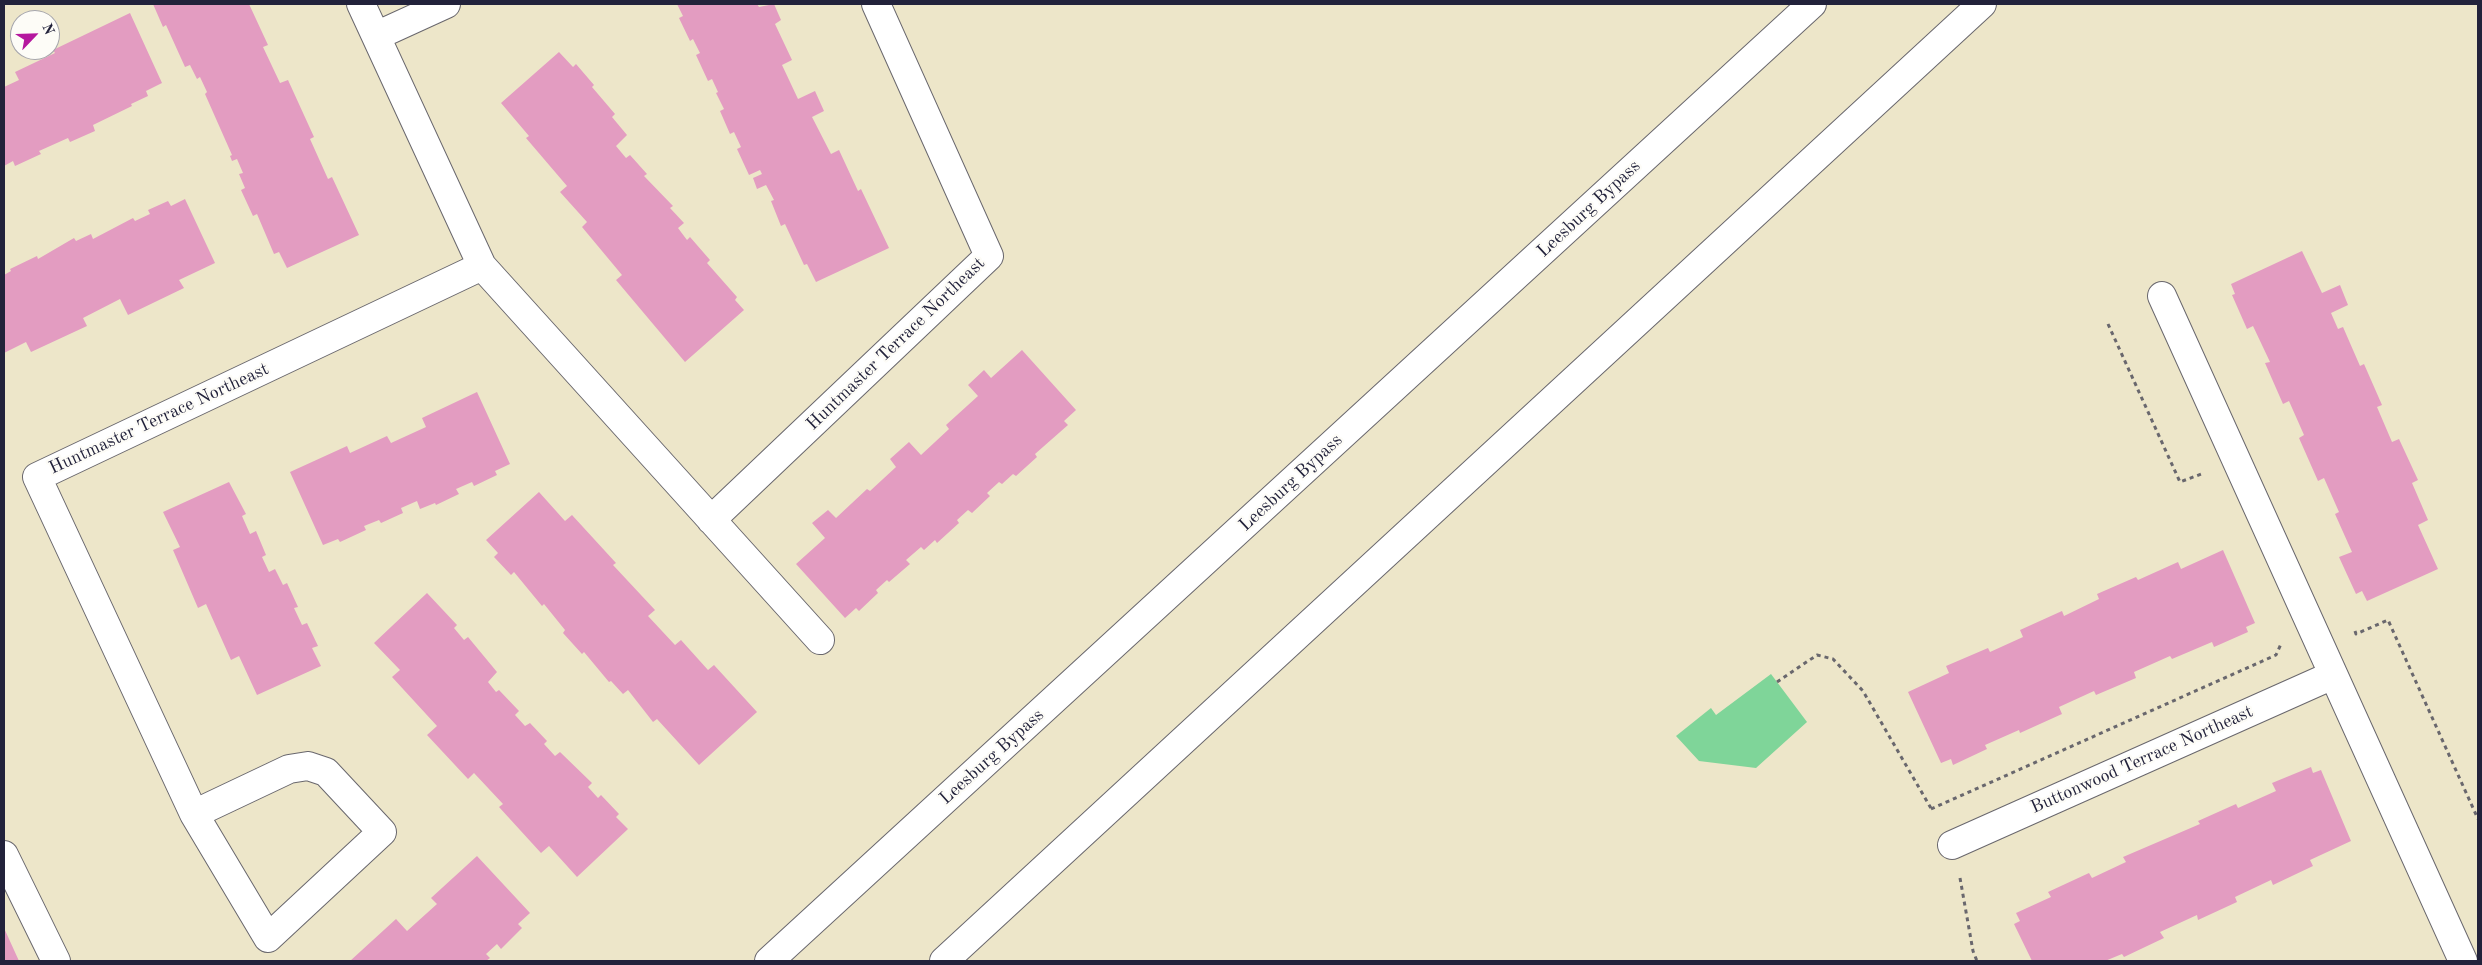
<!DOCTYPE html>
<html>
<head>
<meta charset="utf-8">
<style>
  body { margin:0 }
  #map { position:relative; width:2482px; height:965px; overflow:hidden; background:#ede6c9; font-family:"Old Standard TT",serif }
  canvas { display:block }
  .frame { position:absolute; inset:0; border:5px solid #22223b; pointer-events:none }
  .north { position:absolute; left:10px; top:10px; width:50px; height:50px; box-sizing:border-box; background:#fdfcf7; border:1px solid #a5a5ac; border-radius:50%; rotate:66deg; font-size:14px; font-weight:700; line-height:20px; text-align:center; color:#22223b }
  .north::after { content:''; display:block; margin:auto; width:18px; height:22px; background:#b5179e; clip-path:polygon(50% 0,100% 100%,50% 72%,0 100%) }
</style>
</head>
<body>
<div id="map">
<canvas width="2482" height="965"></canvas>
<div class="frame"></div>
<div class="north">N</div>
</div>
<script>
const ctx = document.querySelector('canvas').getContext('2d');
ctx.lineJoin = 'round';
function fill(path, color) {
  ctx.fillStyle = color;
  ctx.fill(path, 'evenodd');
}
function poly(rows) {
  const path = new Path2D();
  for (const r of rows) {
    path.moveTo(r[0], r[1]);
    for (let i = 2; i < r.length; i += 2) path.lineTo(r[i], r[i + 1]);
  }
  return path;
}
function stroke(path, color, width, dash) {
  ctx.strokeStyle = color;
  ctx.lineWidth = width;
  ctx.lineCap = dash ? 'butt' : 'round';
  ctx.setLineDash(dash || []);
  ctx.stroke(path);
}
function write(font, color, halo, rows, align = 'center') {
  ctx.font = font + ' "Old Standard TT",serif';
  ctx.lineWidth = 4.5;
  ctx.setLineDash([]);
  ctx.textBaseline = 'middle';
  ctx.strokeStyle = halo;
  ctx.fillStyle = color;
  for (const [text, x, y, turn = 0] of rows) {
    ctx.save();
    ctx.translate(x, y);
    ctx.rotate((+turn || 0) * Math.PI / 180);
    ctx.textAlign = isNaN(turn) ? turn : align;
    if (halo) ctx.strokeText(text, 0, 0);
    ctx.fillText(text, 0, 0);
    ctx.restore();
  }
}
const green = poly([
  [1771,674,1807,722,1756,768,1699,761,1676,736,1711,708,1716,715]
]);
const building = poly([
  [153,4,249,4,268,45,263,47,280,83,288,80,314,137,310,139,328,179,332,177,359,235,287,268,279,252,274,254,257,214,253,216,241,190,245,188,239,174,243,173,237,159,232,161,230,156,232,155,205,94,207,92,200,77,197,79,190,65,185,67,166,25,163,27],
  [677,4,757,4,759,7,774,4,781,20,775,24,792,60,782,65,798,99,815,91,824,111,812,117,831,154,839,150,858,191,861,189,889,248,816,282,807,264,804,265,785,224,781,226,771,201,774,200,766,185,757,189,753,178,762,174,760,170,749,175,737,149,741,147,734,132,730,134,720,111,724,109,716,93,718,92,712,79,708,81,696,55,700,53,693,39,690,41,679,18,683,16],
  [130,13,162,83,146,91,148,96,131,104,132,106,93,125,95,131,70,142,68,138,39,151,41,154,15,166,13,161,4,166,4,87,19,80,15,72,55,53,53,50],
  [559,52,573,67,576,64,594,85,592,87,615,114,612,117,627,135,616,146,626,158,630,155,647,174,644,176,673,206,670,208,684,223,678,228,687,240,690,237,710,260,707,263,737,297,735,300,744,310,685,362,616,280,622,275,582,227,587,222,560,192,567,186,526,138,529,136,501,103],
  [185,199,215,263,179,280,184,288,128,315,120,299,83,318,87,326,31,352,26,342,4,353,4,275,11,271,10,269,37,256,38,259,74,238,76,241,91,234,93,239,133,218,135,221,150,214,148,210,168,201,171,206],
  [2302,251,2322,293,2340,285,2348,305,2331,313,2338,329,2343,327,2360,366,2364,364,2382,405,2377,407,2392,442,2399,439,2418,480,2412,483,2428,520,2418,525,2438,569,2367,601,2362,591,2356,594,2339,557,2352,552,2335,514,2339,512,2324,478,2318,481,2299,438,2304,435,2289,401,2283,404,2265,363,2270,362,2253,326,2247,329,2232,295,2235,294,2231,284],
  [1022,350,1076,410,1064,421,1068,425,1035,454,1037,457,1016,476,1013,474,1002,484,999,482,987,493,990,496,972,513,968,510,957,520,959,523,937,543,935,540,924,550,921,547,906,560,910,564,889,582,887,580,876,590,878,593,859,611,856,608,845,618,796,564,825,538,812,523,828,510,836,518,867,489,870,491,896,467,890,459,909,442,921,455,949,429,946,425,978,396,968,385,984,370,991,378],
  [477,392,510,464,495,471,497,475,474,486,472,482,456,489,459,494,436,505,435,503,420,509,417,501,401,508,403,513,381,523,379,520,364,526,366,530,340,542,338,539,323,545,290,472,347,446,350,453,387,436,391,443,426,427,422,418],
  [229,482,246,514,242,516,250,534,256,531,266,555,262,557,269,572,275,569,283,585,287,583,298,607,294,608,302,625,307,623,318,646,312,648,321,666,257,695,239,656,231,660,206,604,198,608,173,550,180,547,163,512],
  [539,492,565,521,572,515,616,563,613,565,655,610,648,616,675,645,681,640,708,670,714,665,757,712,699,765,657,719,653,722,628,690,623,694,611,681,609,682,584,652,582,654,563,633,565,630,544,604,542,606,514,572,511,575,494,557,498,553,486,540],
  [2223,550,2255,623,2246,627,2248,632,2214,647,2212,642,2172,659,2170,656,2134,672,2136,678,2096,695,2094,691,2059,707,2062,714,2020,733,2019,730,1985,745,1987,749,1953,765,1951,759,1941,763,1908,692,1949,673,1946,666,1988,648,1990,652,2023,637,2020,630,2062,611,2064,616,2099,599,2097,594,2136,577,2138,580,2178,562,2181,569],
  [427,593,457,625,454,628,464,640,468,637,497,672,488,682,496,692,499,690,519,711,515,715,525,726,530,723,547,741,544,744,555,756,560,752,592,783,588,787,598,798,601,795,619,814,616,817,628,829,577,877,549,846,541,853,499,807,503,804,474,773,468,779,427,735,437,726,392,677,400,670,374,643],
  [2311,767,2313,773,2321,770,2351,841,2310,860,2313,866,2273,885,2271,880,2235,897,2237,902,2198,920,2197,915,2160,932,2164,938,2124,957,2122,954,2105,961,2032,961,2014,924,2020,921,2016,913,2051,897,2048,892,2089,873,2092,878,2126,862,2123,857,2200,824,2198,821,2236,804,2238,808,2276,791,2272,783],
  [477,856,530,913,518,924,522,928,501,949,497,944,486,954,490,958,486,961,350,961,396,919,407,931,437,904,431,898],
  [4,928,19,961,4,961]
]);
const path = poly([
  [2108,324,2180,482,2204,473],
  [2355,631,2356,634,2388,620,2478,819],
  [1777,682,1817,655,1833,659,1863,691,1932,810],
  [1931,809,2276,655,2281,644],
  [1960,878,1973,951,1977,961]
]);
const minor = poly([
  [361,4,482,266,820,640],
  [376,36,446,4],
  [2162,296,2463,961],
  [711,520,989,256,876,4],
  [308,766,326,772,382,832,268,938,194,814,289,769,308,766],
  [194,814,37,477,482,266],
  [1952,845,2333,675],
  [4,855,56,961]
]);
const highway = poly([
  [769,961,1812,4],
  [944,961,1982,4]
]);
const streetNames = [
  ["Leesburg Bypass",1589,209,-43],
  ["Huntmaster Terrace Northeast",896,344,-44],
  ["Huntmaster Terrace Northeast",159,419,-25],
  ["Leesburg Bypass",1291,483,-43],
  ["Leesburg Bypass",992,757,-42],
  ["Buttonwood Terrace Northeast",2142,760,-24]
];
fill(green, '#7fd599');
fill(building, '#e39cc1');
stroke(minor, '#69676d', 30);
stroke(highway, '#69676d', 30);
stroke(path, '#69676d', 3, [4, 4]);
stroke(minor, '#fff', 28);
stroke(highway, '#fff', 28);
write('18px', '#22223b', '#fdfcf7', streetNames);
</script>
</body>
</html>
